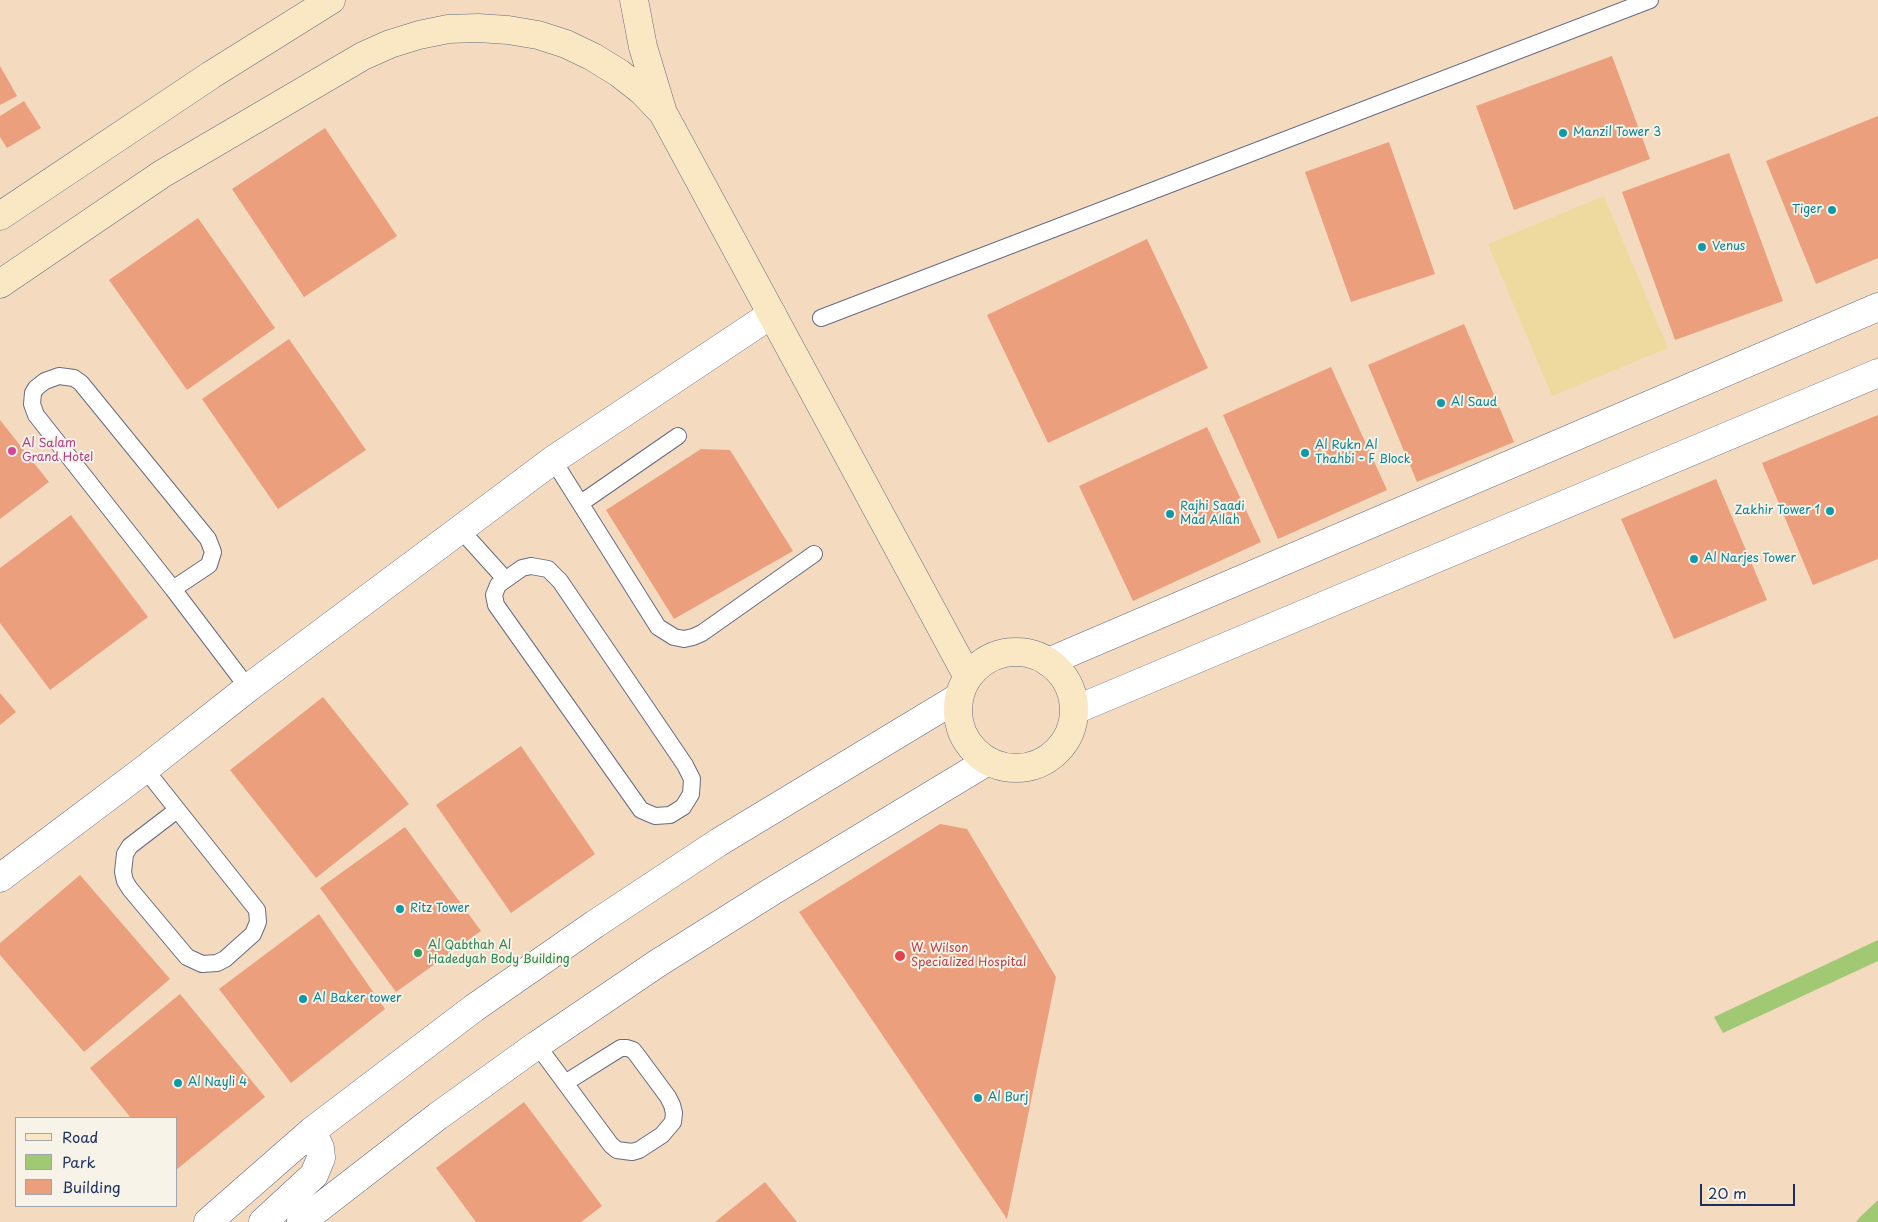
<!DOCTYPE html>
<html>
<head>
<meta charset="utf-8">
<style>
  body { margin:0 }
  #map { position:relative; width:1878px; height:1222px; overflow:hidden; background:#f4dbbf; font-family:"Playpen Sans",sans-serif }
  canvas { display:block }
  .legend { position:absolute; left:15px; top:1117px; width:162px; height:90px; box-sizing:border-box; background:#f7f3e8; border:1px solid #9fa5b1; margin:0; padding:6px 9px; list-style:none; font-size:15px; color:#1b2f5e }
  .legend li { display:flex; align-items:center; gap:10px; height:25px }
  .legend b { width:25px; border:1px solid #9fa5b1 }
  .scale { position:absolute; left:1700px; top:1184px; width:95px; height:22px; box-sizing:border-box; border:2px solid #1b2f5e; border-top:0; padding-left:6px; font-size:15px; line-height:18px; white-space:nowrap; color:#1b2f5e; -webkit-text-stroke:4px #f7f3e8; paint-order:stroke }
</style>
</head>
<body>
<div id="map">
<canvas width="1878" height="1222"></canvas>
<ul class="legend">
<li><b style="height:6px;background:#fae7c3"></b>Road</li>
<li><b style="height:14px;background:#a1c974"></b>Park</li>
<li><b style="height:14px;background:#eb9f7d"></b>Building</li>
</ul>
<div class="scale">20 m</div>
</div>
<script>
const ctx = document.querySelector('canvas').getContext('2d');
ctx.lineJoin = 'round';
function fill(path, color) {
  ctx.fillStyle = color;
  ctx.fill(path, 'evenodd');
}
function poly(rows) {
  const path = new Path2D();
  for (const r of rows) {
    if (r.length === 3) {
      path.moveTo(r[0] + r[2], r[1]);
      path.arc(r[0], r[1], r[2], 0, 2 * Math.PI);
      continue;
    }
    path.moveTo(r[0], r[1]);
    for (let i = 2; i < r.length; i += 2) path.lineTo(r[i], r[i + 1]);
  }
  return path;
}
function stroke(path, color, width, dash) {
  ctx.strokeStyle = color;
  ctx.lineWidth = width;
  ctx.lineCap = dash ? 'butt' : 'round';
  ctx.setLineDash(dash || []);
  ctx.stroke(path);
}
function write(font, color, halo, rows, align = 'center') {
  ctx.font = font + ' "Playpen Sans",sans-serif';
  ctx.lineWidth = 4;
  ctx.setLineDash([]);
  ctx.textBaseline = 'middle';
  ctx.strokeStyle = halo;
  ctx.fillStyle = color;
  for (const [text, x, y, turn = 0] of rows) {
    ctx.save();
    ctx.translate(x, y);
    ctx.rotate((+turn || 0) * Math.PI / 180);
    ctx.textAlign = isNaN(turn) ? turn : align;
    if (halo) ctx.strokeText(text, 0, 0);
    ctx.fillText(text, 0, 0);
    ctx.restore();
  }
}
const green = poly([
  [1878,940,1878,961,1723,1033,1714,1017],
  [1878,1200,1878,1222,1856,1222,1860,1217]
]);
const sand = poly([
  [1604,196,1668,348,1552,396,1488,244]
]);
const building = poly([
  [1612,56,1650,159,1514,210,1476,106],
  [0,66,17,96,0,105],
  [24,101,41,128,7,148,0,137,0,116],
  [1878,116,1878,258,1816,284,1766,161],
  [325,128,397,236,304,297,232,189],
  [1389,142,1435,274,1351,302,1305,172],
  [1729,153,1783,301,1675,340,1622,192],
  [198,218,275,328,187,390,109,280],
  [1147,239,1208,368,1048,443,987,315],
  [1464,324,1514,442,1417,482,1368,365],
  [289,339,366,450,278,509,202,399],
  [1331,367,1387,490,1278,539,1223,415],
  [1878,415,1878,559,1813,585,1762,463],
  [0,420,49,482,0,519],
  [1207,427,1261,542,1133,601,1079,486],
  [701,449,730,450,793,551,674,619,606,510],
  [1716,479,1767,600,1674,639,1621,519],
  [71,515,148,617,50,690,0,623,0,568],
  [0,693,16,712,0,725],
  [323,697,409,804,316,878,230,770],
  [521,746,595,854,511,913,436,805],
  [940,824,967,829,1056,977,1007,1219,799,912],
  [405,827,481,931,396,992,320,888],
  [80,875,170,979,84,1052,0,955,0,943],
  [319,914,385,1009,291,1083,219,989],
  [180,994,265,1097,176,1170,176,1118,131,1118,90,1068],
  [524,1102,602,1206,581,1222,476,1222,436,1168],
  [765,1182,797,1222,715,1222]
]);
const service = poly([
  [821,318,1650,0],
  [59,376,74,378,81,383,208,539,213,552,209,565,173,589,36,415,32,404,33,393,36,388,45,381,59,376],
  [553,460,658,627,674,637,684,639,693,637,702,633,814,554],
  [581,503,678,436],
  [460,529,505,579],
  [531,566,548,569,560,581,685,765,692,779,691,794,683,807,670,815,655,816,641,810,496,605,494,595,498,585,522,568,531,566],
  [173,589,248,688],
  [145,769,257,910,258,922,253,934,225,959,217,963,202,964,187,957,130,889,125,881,123,872,125,854,130,846,177,810],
  [537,1045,611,1145,617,1150,632,1152,639,1150,662,1135,673,1122,674,1113,672,1105,668,1097,637,1055,633,1050,627,1048,621,1048,616,1051,565,1083]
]);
const minor = poly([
  [0,878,145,769,248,688,553,460,772,314]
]);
const tertiary = poly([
  [1048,662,1878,307],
  [1075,710,1878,373],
  [208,1222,312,1131,474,1008,595,924,719,842,959,697],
  [263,1222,314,1175,321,1158,320,1148,312,1131],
  [301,1222,438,1116,537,1045,658,963,771,892,988,761]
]);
const secondary = poly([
  [634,0,643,47,663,113,968,677],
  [0,216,211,75,331,0],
  [0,284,162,174,363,56,390,44,419,35,448,29,478,28,508,30,538,35,566,44,593,57,619,73,642,91,663,113],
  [1016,710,58]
]);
const markers = [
  [1563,133,5,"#0f9aa8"],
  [1832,210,5,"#0f9aa8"],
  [1702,247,5,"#0f9aa8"],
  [1441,403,5,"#0f9aa8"],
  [12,451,5,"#d1479c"],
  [1305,453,5,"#0f9aa8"],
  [1830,511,5,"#0f9aa8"],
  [1170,514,5,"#0f9aa8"],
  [1694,559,5,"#0f9aa8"],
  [400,909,5,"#0f9aa8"],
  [418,953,5,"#2e9e5b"],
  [900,956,6,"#e0444e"],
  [303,999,5,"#0f9aa8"],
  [178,1083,5,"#0f9aa8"],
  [978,1098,5,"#0f9aa8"]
];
const cultureNames = [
  ["Manzil Tower 3",1573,133],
  ["Tiger",1822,210,"right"],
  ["Venus",1712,247],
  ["Al Saud",1451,403],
  ["Al Rukn Al",1315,446],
  ["Thahbi - F Block",1315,460],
  ["Rajhi Saadi",1180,507],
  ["Mad Allah",1180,521],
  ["Zakhir Tower 1",1820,511,"right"],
  ["Al Narjes Tower",1704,559],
  ["Ritz Tower",410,909],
  ["Al Baker tower",313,999],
  ["Al Nayli 4",188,1083],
  ["Al Burj",988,1098]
];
const hotelNames = [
  ["Al Salam",22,444],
  ["Grand Hotel",22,458]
];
const leisureNames = [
  ["Al Qabthah Al",428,946],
  ["Hadedyah Body Building",428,960]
];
const healthNames = [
  ["W. Wilson",911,949],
  ["Specialized Hospital",911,963]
];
fill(green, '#a1c974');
fill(sand, '#eeda9e');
fill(building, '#eb9f7d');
stroke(service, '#676b80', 18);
stroke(minor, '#676b80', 29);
stroke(tertiary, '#676b80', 29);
stroke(secondary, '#676b80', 29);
stroke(service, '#fff', 16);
stroke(minor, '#fff', 28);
stroke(tertiary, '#fff', 28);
stroke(secondary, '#fae7c3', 28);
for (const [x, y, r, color] of markers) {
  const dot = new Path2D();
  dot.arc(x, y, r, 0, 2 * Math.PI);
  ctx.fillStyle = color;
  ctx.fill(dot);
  stroke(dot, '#f7f3e8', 2);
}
write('12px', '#0d838f', '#f7f3e8', cultureNames, 'left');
write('12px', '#b23c85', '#f7f3e8', hotelNames, 'left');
write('12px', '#27864d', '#f7f3e8', leisureNames, 'left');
write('12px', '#be3a42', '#f7f3e8', healthNames, 'left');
</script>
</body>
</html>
